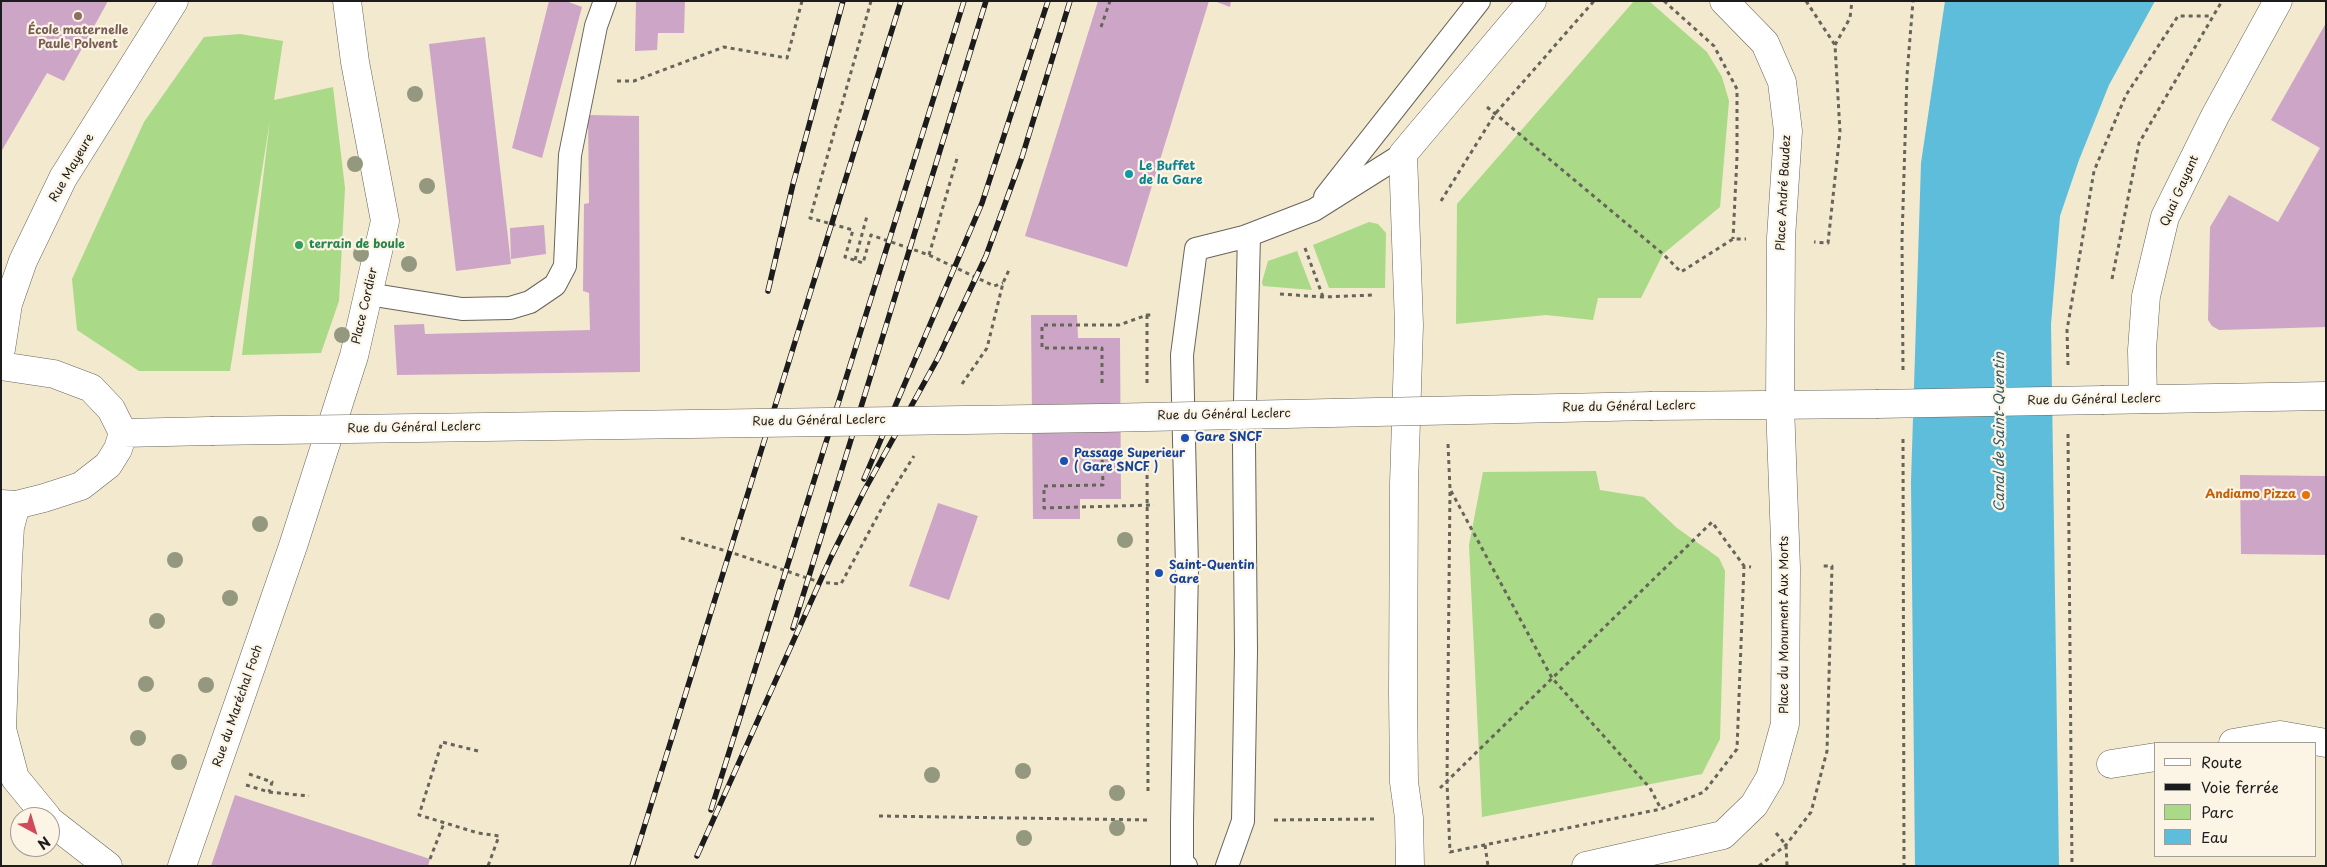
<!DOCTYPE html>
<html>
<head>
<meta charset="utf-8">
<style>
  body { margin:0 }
  #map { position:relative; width:2327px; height:867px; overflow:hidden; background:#f2e9ce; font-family:"Playpen Sans",sans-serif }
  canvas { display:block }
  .frame { position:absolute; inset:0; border:2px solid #1c1c1c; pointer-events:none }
  .legend { position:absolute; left:2154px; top:742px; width:162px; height:115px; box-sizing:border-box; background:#fcf5e5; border:1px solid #a29e95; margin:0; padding:6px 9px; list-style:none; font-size:15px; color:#1c1c1c }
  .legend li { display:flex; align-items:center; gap:10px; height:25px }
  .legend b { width:25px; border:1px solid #a29e95 }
  .north { position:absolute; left:10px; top:807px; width:50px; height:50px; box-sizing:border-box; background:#fcf5e5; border:1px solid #a29e95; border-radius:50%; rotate:141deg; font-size:14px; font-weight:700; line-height:20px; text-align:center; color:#1c1c1c }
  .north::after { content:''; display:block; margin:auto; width:18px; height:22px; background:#d1495b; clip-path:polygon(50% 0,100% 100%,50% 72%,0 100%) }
</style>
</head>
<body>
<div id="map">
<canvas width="2327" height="867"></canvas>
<div class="frame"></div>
<ul class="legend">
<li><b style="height:6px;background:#fff"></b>Route</li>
<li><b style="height:6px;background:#1c1c1c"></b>Voie ferrée</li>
<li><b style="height:14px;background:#aad987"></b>Parc</li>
<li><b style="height:14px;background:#5dbddb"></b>Eau</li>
</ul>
<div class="north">N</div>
</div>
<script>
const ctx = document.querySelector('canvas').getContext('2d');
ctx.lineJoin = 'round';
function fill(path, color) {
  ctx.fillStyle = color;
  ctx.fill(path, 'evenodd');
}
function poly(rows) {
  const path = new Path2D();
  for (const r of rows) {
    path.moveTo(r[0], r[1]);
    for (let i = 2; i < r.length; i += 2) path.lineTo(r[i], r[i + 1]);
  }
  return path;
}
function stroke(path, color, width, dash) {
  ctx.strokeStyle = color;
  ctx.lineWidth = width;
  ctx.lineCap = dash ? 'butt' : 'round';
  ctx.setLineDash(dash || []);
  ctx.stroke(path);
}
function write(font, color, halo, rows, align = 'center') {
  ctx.font = font + ' "Playpen Sans",sans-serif';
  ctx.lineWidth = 4.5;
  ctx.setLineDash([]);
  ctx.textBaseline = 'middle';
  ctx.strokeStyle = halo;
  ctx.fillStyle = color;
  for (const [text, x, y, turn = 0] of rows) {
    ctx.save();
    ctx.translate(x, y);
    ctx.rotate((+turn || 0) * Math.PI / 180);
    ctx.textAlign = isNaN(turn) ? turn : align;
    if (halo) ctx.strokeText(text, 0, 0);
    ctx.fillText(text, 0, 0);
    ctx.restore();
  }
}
const green = poly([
  [1634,1,1649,1,1707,52,1722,77,1729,101,1720,207,1663,254,1641,298,1598,298,1593,320,1546,315,1456,324,1457,204],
  [240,34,283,41,274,100,333,87,345,188,339,301,321,353,242,355,270,120,230,371,139,371,77,330,72,279,144,122,204,37],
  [1369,222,1378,224,1386,233,1385,288,1329,288,1313,245],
  [1297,251,1312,290,1263,286,1262,282,1268,261],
  [1596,471,1600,490,1644,497,1677,528,1719,558,1725,571,1720,739,1702,774,1482,817,1469,545,1483,472]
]);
const water = poly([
  [1945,1,2155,1,2109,85,2079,160,2060,216,2051,324,2059,866,1915,866,1911,482,1921,163]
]);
const building = poly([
  [1,1,108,1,64,81,47,73,1,152],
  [549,1,566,1,582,7,542,158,512,148],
  [636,1,685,1,684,33,658,33,657,50,635,51],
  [1098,1,1209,1,1127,267,1025,236],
  [1214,1,1231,1,1230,7],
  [2326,23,2326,327,2219,330,2212,326,2208,320,2210,227,2229,195,2278,222,2320,148,2271,120],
  [485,37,511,264,456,271,429,44],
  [588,115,639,116,640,372,397,375,394,325,424,324,425,334,590,330,589,293,583,291,584,204,589,203],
  [544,225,546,254,511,259,510,228],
  [1031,315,1077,315,1078,338,1120,338,1121,499,1080,499,1080,519,1033,519],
  [2240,475,2326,476,2326,555,2241,554],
  [938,503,978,516,949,600,909,586],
  [235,795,430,859,428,866,211,866]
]);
const path = poly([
  [871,1,810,218,853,230,845,257,863,263,871,235,929,255,994,286,1003,283],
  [1664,1,1714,46,1737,89,1737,157,1733,239],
  [1806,1,1835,45,1840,132,1828,243,1814,242],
  [1101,27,1110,1],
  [1835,45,1850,18,1852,1],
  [617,81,634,81,724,47,787,58,802,1],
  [1487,107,1663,254,1681,272,1733,239,1746,239],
  [1441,201,1495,114,1594,1],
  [1305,248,1323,297],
  [929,255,958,155],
  [855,260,867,216],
  [2112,279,2139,143,2222,1],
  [1280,294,1323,297,1374,295],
  [2068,365,2067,330,2094,171,2126,95,2178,16,2212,16],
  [1903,370,1902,240,1907,75,1913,1],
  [1102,383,1102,348,1042,348,1042,325,1119,325,1147,315,1154,315],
  [1147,383,1147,315],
  [962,384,987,348,1003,283,1009,270],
  [2068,434,2072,866],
  [1903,439,1904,866],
  [1448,444,1450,489,1447,782,1450,852,1661,809,1704,792,1737,749,1744,566],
  [1147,451,1148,795],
  [1102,452,1103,485,1044,486,1044,508,1154,505],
  [1451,491,1552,678,1650,788,1661,809],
  [681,538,730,552,819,582,841,584,884,504,914,456],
  [478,751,442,742,419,815,478,833,499,836,488,866],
  [249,774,272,782,269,792],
  [246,785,269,792,309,796],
  [1440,788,1712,522,1744,566,1751,567],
  [879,816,1151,820],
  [1274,820,1376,819],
  [1776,833,1786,845,1787,866],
  [1485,845,1488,866],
  [430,859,444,823],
  [1759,866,1786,845,1811,812,1827,751,1832,566,1820,566]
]);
const service = poly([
  [1325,197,1479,1],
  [368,294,462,309,510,308,530,302,555,285,565,266,570,155,596,26,605,1],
  [1186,866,1182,864,1182,822,1187,568,1182,355,1196,249,1244,237,1314,210,1403,154],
  [1227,866,1243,821,1246,651,1244,443,1249,235]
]);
const minor = poly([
  [16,505,10,527,8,561,2,729,15,778,47,817],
  [2233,743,2280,735,2326,743],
  [2111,764,2156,757],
  [50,821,108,866],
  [182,866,293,546,354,356,385,221,355,62,347,1],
  [1410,866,1409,818,1404,782,1403,693,1404,484,1409,325,1403,154,1532,1],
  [1586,866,1723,835,1754,805,1770,778,1785,724,1786,568,1780,405,1781,238,1788,131,1782,82,1765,43,1724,1]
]);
const tertiary = poly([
  [1,349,8,304,23,261,63,178,174,1],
  [2143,399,2142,350,2146,296,2165,217,2215,116,2278,1]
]);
const secondary = poly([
  [1,366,54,374,91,388,111,409,123,433,118,449,108,465,81,486,44,498,16,505,1,504],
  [2104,400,2326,396],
  [1652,406,1876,404],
  [123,433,211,431]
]);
const rail = poly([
  [768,291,793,184,843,1],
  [864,479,982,203,1048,1],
  [793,628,986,1],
  [711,810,964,1],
  [697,856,831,557,864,491,938,358,986,256,1022,157,1070,1],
  [632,866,901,1]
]);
const secondaryBridge = poly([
  [1876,404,2104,400],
  [211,431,1102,418,1652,406]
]);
const trees = [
  [415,94],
  [355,164],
  [427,186],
  [361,254],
  [409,264],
  [342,335],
  [260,524],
  [1125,540],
  [175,560],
  [230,598],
  [157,621],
  [146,684],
  [206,685],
  [138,738],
  [179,762],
  [1023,771],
  [932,775],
  [1117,793],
  [1117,828],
  [1024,838]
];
const markers = [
  [78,16,5,"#8d6e63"],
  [1129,174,5,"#0f9aa8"],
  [299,245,5,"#2e9e5b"],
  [1185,438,5,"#1a4fb4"],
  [1064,461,5,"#1a4fb4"],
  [2306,495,5,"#e8710a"],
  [1159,573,5,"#1a4fb4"]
];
const educationNames = [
  ["École maternelle",78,31],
  ["Paule Polvent",78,45]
];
const cultureNames = [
  ["Le Buffet",1139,167],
  ["de la Gare",1139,181]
];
const streetNames = [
  ["Rue Mayeure",72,168,-60],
  ["Quai Gayant",2180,191,-66],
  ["Place André Baudez",1784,193,-87],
  ["Place Cordier",365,306,-77],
  ["Rue du Général Leclerc",2094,400,-1],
  ["Rue du Général Leclerc",1629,407,-1],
  ["Rue du Général Leclerc",1224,415,-1],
  ["Rue du Général Leclerc",819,421,-1],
  ["Rue du Général Leclerc",414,428,-1],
  ["Place du Monument Aux Morts",1785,625,-90],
  ["Rue du Maréchal Foch",238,706,-71]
];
const leisureNames = [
  ["terrain de boule",309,245]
];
const transitNames = [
  ["Gare SNCF",1195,438],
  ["Passage Superieur",1074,454],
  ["( Gare SNCF )",1074,468],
  ["Saint-Quentin",1169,566],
  ["Gare",1169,580]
];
const foodNames = [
  ["Andiamo Pizza",2296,495]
];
const waterNames = [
  ["Canal de Saint-Quentin",2000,432,-90]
];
fill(green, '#aad987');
fill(water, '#5dbddb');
fill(building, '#cda5c7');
stroke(service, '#67645a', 24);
stroke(minor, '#67645a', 29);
stroke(tertiary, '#67645a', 29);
stroke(secondary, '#67645a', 29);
stroke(path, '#67645a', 3, [4, 4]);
stroke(service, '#fff', 22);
stroke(minor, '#fff', 28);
stroke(tertiary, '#fff', 28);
stroke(secondary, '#fff', 28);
stroke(rail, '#1c1c1c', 5.5);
stroke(rail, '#fcf5e5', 4, [11]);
stroke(secondaryBridge, '#67645a', 29, []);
stroke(secondaryBridge, '#fff', 28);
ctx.fillStyle = '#94987e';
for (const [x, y] of trees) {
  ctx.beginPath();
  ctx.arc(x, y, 8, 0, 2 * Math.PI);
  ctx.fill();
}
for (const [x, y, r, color] of markers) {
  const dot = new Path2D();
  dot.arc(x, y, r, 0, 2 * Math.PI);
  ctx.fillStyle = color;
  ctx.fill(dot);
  stroke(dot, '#fcf5e5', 2);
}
write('bold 12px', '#785e54', '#fcf5e5', educationNames);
write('bold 12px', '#0d838f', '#fcf5e5', cultureNames, 'left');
write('12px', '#1c1c1c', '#fcf5e5', streetNames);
write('bold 12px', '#27864d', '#fcf5e5', leisureNames, 'left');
write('bold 12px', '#164399', '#fcf5e5', transitNames, 'left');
write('bold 12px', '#c56008', '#fcf5e5', foodNames, 'right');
write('italic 14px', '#365c68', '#fcf5e5', waterNames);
</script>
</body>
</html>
